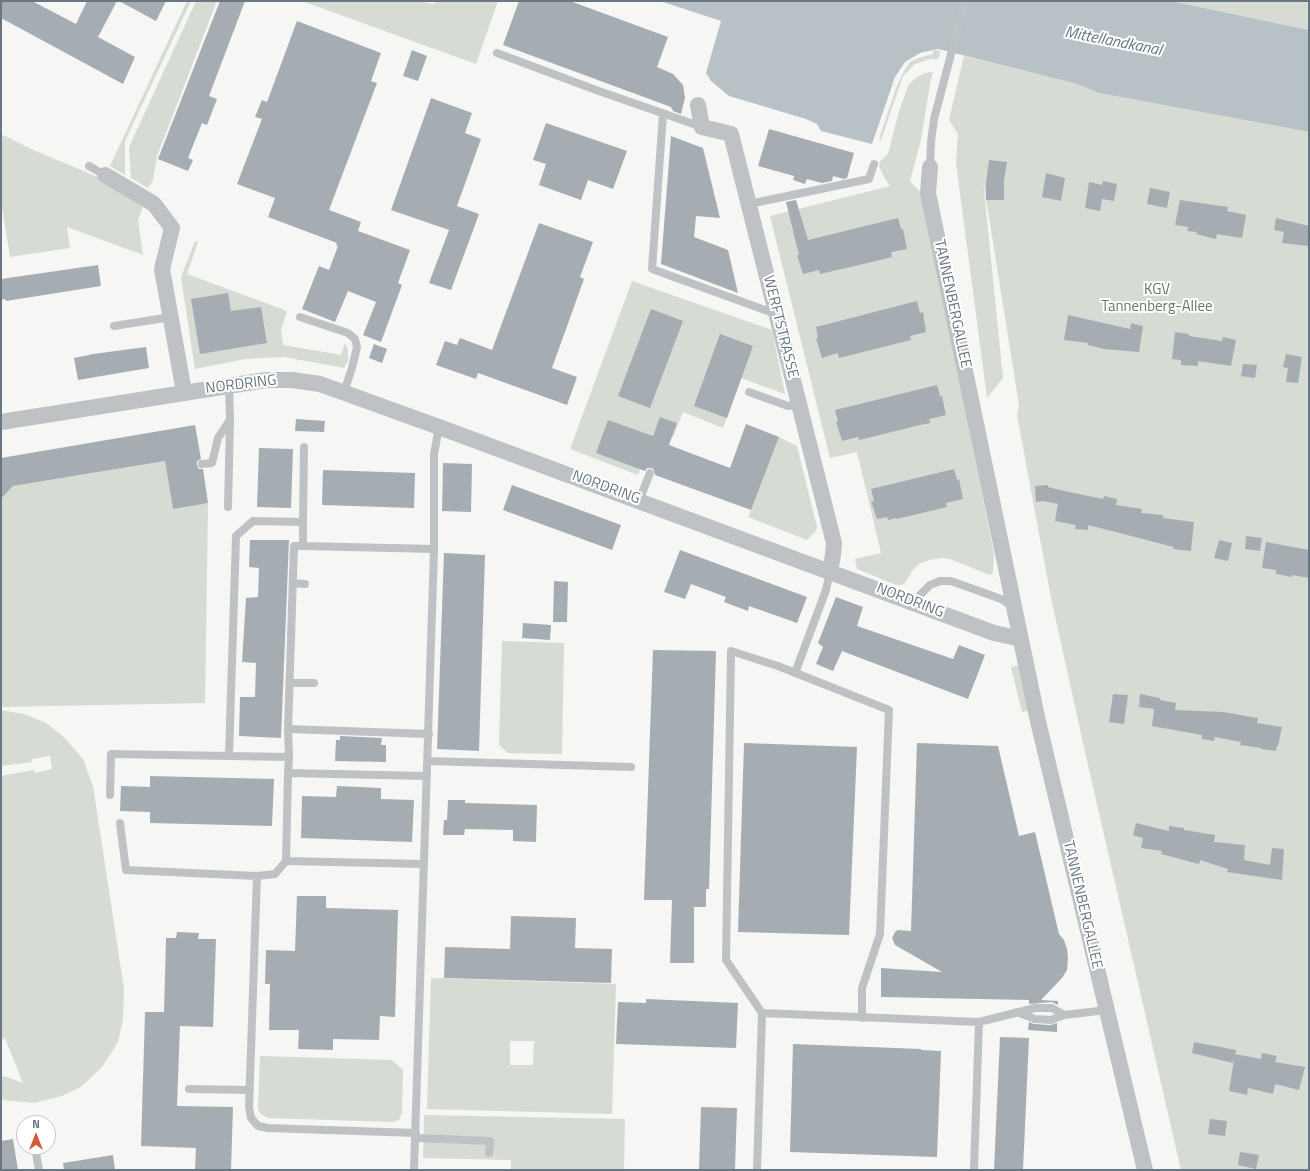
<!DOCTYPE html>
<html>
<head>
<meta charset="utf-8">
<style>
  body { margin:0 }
  #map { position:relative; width:1310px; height:1171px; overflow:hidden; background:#f6f6f4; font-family:"Titillium Web",sans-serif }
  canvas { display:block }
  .frame { position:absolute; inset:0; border:2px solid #697782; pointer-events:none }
  .north { position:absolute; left:16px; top:1115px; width:40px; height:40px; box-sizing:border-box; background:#fff; border:1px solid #c3c9cd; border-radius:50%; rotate:0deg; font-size:11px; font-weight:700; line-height:16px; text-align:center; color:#697782 }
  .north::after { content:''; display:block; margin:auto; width:14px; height:18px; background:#d15a39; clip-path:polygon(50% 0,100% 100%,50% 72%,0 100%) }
</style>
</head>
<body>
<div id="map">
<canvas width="1310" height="1171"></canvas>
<div class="frame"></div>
<div class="north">N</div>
</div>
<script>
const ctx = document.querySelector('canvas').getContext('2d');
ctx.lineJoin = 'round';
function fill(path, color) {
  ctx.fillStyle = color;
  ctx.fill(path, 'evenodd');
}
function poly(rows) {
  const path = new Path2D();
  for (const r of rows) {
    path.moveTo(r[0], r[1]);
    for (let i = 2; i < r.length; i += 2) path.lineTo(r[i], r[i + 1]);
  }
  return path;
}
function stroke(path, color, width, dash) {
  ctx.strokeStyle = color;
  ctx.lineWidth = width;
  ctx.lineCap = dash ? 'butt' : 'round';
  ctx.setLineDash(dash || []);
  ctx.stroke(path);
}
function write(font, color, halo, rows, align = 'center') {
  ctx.font = font + ' "Titillium Web",sans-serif';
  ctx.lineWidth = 4;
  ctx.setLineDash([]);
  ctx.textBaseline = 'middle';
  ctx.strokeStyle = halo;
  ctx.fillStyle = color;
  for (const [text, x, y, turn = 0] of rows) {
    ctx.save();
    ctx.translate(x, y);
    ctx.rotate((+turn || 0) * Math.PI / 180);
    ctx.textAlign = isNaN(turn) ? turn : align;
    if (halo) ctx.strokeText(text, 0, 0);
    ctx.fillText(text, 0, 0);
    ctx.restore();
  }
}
const green = poly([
  [187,1,191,1,125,141,125,175,110,166],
  [196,1,217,1,157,156,153,180,148,188,131,178,129,147],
  [302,1,419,1,434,4,437,1,498,1,476,64],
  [1171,1,1301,1,1309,3,1309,30],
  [933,50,941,51,938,59,930,59,915,64,903,76,881,140,879,139,896,88,904,71,910,62,918,58,933,54],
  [964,56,1077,84,1099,93,1309,132,1309,1170,1181,1170,1085,752,1051,598,1017,415,1019,405,983,180,1003,378,987,398,956,163,958,134,949,120],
  [933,72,930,84,921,140,910,181,918,190,922,191,994,554,993,573,990,575,950,559,942,558,929,560,919,564,912,571,905,583,902,585,896,585,857,569,855,559,881,553,857,452,830,458,770,216,890,186,884,177,879,166,880,161,888,154,899,111,909,84,917,77,925,73],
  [1,134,31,149,100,178,144,203,138,220,143,255,67,227,70,248,10,257,1,202],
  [195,241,198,242,187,274,287,311,281,330,283,345,341,355,345,343,348,350,348,361,344,368,284,357,245,359,195,369,181,277],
  [632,281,772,330,785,394,741,378,723,428,683,412,673,437,655,430,638,475,570,449],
  [779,437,797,446,817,527,816,531,807,540,748,517],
  [165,461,173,508,208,503,205,703,1,707,1,499,13,486],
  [502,641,564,643,562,754,508,753,499,745],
  [1019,665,1031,710,1022,712,1011,667],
  [1,710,24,714,46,723,64,737,83,759,93,786,124,989,123,1020,118,1042,102,1067,81,1087,62,1096,34,1103,1,1100,1,1075,23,1083,5,1038,1,1041,1,776,34,770,35,773,52,769,50,756,32,759,32,762,1,766],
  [431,978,616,984,612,1114,427,1109],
  [510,1041,534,1041,533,1065,510,1065],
  [260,1056,392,1060,403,1070,402,1113,399,1120,393,1122,268,1118,261,1114,258,1109],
  [424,1115,625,1119,624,1170,511,1170,511,1160,423,1158]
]);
const water = poly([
  [660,1,1171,1,1309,30,1309,132,1099,93,1077,84,938,49,920,53,905,62,895,77,872,144,821,131,817,124,806,119,729,96,711,81,706,73,721,21]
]);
const building = poly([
  [1,1,32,1,76,24,87,1,117,1,98,37,135,57,123,84,1,18],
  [119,1,166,1,156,21],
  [220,1,245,1,209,96,217,99,207,125,202,123,188,158,193,160,188,171,158,159],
  [519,1,570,1,668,37,657,67,673,74,683,85,685,98,681,114,673,111,671,107,503,45],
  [297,21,381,53,371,81,377,83,329,210,361,222,358,231,410,250,398,283,402,285,381,342,363,335,376,302,348,291,335,322,302,309,319,266,329,270,338,246,336,245,337,243,268,217,275,198,237,184,262,119,255,117,262,100,267,102],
  [412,50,427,56,418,81,403,76],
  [431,98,472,113,465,133,481,139,457,206,479,214,451,290,429,283,449,230,391,210],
  [546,123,627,151,613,189,588,180,581,200,539,185,546,164,533,160],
  [769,129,854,153,847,178,844,179,833,176,832,181,822,183,807,179,805,184,793,180,794,176,758,166],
  [671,136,703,148,720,218,696,216,694,237,728,250,738,293,661,264],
  [989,160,1007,162,1004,181,1004,200,986,200,986,183],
  [1046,173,1065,178,1061,201,1042,197],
  [1103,181,1117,184,1114,201,1102,199,1100,211,1085,208,1089,182,1102,185],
  [1150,188,1170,192,1167,208,1147,204],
  [796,200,808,240,898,218,901,229,903,229,907,249,891,252,892,257,872,262,820,274,819,270,803,274,797,255,799,255,786,202],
  [1180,200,1228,207,1227,211,1246,215,1242,238,1217,234,1216,239,1196,234,1197,232,1187,231,1188,227,1175,225],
  [1276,218,1309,226,1309,246,1282,243,1284,232,1274,230],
  [539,223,593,242,580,277,584,279,552,368,577,377,567,405,478,373,476,379,436,365,445,341,457,345,460,338,492,350],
  [98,265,101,286,6,301,5,299,1,300,1,279],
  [228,293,231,311,261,307,267,343,200,354,191,299],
  [917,301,920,313,923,312,926,332,910,336,911,340,839,358,838,353,822,358,816,338,818,338,816,327],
  [651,309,683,321,650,408,618,396],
  [1068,315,1130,329,1131,323,1143,326,1139,352,1104,349,1088,345,1088,343,1064,340],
  [1175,332,1189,334,1189,336,1222,341,1223,337,1236,340,1231,366,1198,361,1198,366,1181,365,1181,360,1172,359],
  [720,334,753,346,727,418,694,406],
  [374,344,387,349,382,363,369,358],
  [146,347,149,368,78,380,74,358,93,354],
  [1286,354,1302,357,1298,383,1286,382,1288,368,1283,367],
  [1243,364,1257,365,1255,378,1241,376],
  [937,385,940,396,942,396,946,415,929,419,930,423,920,425,859,440,858,437,842,441,836,422,838,421,835,410],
  [660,417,677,423,669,445,730,468,746,424,779,437,751,510,655,475,654,470,652,468,647,468,645,471,596,453,608,420,653,436],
  [296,419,325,421,324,432,295,431],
  [195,425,201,459,197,461,197,465,199,469,203,469,208,503,173,509,165,461,13,486,1,499,1,458],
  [259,448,293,449,291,508,257,507],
  [443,463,472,464,471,512,442,511],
  [954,469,957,480,959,479,963,499,946,503,947,507,897,519,896,518,888,520,887,517,877,519,871,501,874,501,871,489],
  [323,470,415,473,414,508,322,505],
  [512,485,621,525,612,550,503,510],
  [1048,485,1048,487,1069,492,1103,499,1104,496,1117,499,1116,505,1142,509,1141,513,1163,515,1163,518,1194,522,1191,551,1173,549,1174,547,1088,525,1088,530,1075,529,1076,525,1055,521,1058,504,1043,501,1036,502,1035,486],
  [1246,536,1262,538,1260,551,1245,549],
  [250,540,289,540,281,738,239,736,240,697,255,697,256,663,242,662,246,598,258,597,259,568,249,567],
  [1219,540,1232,543,1228,561,1214,558],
  [1266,542,1309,550,1309,578,1292,575,1292,577,1276,574,1276,570,1262,568],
  [680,550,807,597,797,623,749,606,748,611,724,602,726,597,691,584,685,599,664,592],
  [444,553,485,555,479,751,437,749],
  [554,581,568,582,567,622,553,622],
  [836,597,863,607,857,626,953,659,959,645,985,655,968,699,842,651,833,671,816,664,823,647,818,643],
  [523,623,551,625,550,640,522,638],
  [653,650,716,651,709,889,706,889,706,907,694,907,694,963,670,963,672,900,644,900],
  [1113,694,1128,695,1124,724,1109,722],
  [1140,694,1160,698,1160,700,1176,703,1175,710,1223,712,1258,718,1257,723,1282,727,1278,746,1277,746,1276,751,1261,749,1261,748,1240,745,1241,742,1215,737,1214,741,1202,739,1202,735,1152,726,1154,709,1139,707],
  [340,736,382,738,381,745,386,745,386,762,335,761,336,740,340,740],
  [744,743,857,747,849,935,738,932],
  [917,743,998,746,1019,836,1035,832,1059,934,1064,940,1067,949,1068,958,1067,970,1062,978,1041,1000,1058,1001,1058,1005,1052,1002,1029,1004,1029,1000,881,997,881,968,942,972,895,945,892,938,895,932,898,930,911,931],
  [150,776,274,779,272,826,150,823,150,812,120,811,121,786,150,787],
  [337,786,381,788,381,799,414,800,412,842,301,838,302,796,336,797],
  [448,800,465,800,465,803,537,805,536,842,513,841,513,830,465,829,464,835,443,835,444,820,447,820],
  [1136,823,1169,831,1169,826,1184,828,1184,830,1215,835,1214,842,1245,845,1244,860,1270,865,1272,848,1284,849,1282,880,1227,872,1228,869,1200,860,1199,864,1161,854,1162,851,1141,848,1143,838,1133,835],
  [297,896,326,896,326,908,398,910,395,1017,380,1016,379,1040,333,1039,333,1050,298,1049,299,1030,269,1030,270,984,265,984,266,950,295,951],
  [511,916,576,918,575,948,612,949,611,983,444,978,445,947,510,949],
  [177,932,199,933,198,939,216,939,213,1027,180,1026,177,1106,233,1107,231,1170,195,1170,196,1148,141,1146,145,1012,164,1012,166,938,176,938],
  [646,999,738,1003,736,1048,616,1044,618,1002,646,1003],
  [1029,1022,1034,1024,1051,1025,1057,1023,1057,1032,1028,1030],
  [1000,1037,1029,1038,1023,1170,994,1170],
  [1194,1042,1236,1050,1233,1063,1192,1053],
  [793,1044,921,1049,921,1050,941,1051,937,1157,790,1152],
  [1262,1053,1277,1056,1275,1062,1305,1067,1299,1090,1275,1084,1273,1094,1248,1088,1247,1095,1229,1091,1235,1054,1261,1059],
  [701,1107,737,1108,735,1170,699,1170],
  [1210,1119,1227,1121,1225,1136,1208,1134],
  [13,1139,18,1170,1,1170,1,1141],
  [1240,1152,1259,1155,1256,1169,1238,1165],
  [113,1155,115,1170,64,1170,63,1163]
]);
const service = poly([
  [497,53,596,90,702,127],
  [663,114,652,269,776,314],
  [89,166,105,175],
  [930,167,931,142,934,119,965,1],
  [749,204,869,179,874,164],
  [300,317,348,333,355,339,357,347,352,368,344,392],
  [114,326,171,317],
  [749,392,788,406,799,404],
  [202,464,212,463,218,438,230,420,229,385],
  [639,501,650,473],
  [228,507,230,421],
  [303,522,304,447],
  [293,583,305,584],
  [917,604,920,595,930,585,940,581,951,581,1001,599,1013,607],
  [795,673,826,590,830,571],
  [290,683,314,683],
  [288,729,429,734],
  [229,756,236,536,253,521,303,522,303,546,434,549],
  [289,757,288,729,294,546,303,546],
  [428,761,631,767],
  [110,795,111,754,289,757,288,773,427,776],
  [120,823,126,870,257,876,275,874,286,861,288,773],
  [286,861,424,864],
  [257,876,249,1107,251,1118,258,1126,268,1128,416,1133],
  [1017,1012,1035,1019,1051,1020,1064,1015,1107,1010],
  [762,1013,726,960,731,651,778,666,889,710,880,934,862,988,862,1018],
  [189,1089,250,1090],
  [416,1138,490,1141,489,1153],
  [35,1147,39,1170],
  [414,1170,432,612,434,549,434,454,439,427],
  [757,1170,762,1013,979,1022,1035,1008,1052,1008,1064,1015],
  [974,1170,979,1022]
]);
const minor = poly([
  [698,105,702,127,731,134,834,543,833,555,830,571],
  [930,167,928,193,1037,717,1145,1170],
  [105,175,154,204,172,228,162,269,184,392],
  [1,422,266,380,292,380,320,384,439,427,994,633,1021,639]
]);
const parkNames = [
  ["KGV",1157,290],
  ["Tannenberg-Allee",1157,307]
];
const streetNames = [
  ["TANNENBERGALLEE",952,304,78],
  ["WERFTSTRASSE",780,327,76],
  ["NORDRING",241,385,-7],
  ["NORDRING",606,488,20],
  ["NORDRING",910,601,21],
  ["TANNENBERGALLEE",1082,905,77]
];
const waterNames = [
  ["Mittellandkanal",1113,42,11]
];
fill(green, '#d6dbd3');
fill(water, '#b8c2c6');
fill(building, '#a6adb2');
stroke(service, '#bec2c5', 8);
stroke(minor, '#bec2c5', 16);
write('15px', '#6b7a67', '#fff', parkNames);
write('15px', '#697782', '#fff', streetNames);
write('italic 16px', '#64777e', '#fff', waterNames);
</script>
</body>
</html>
